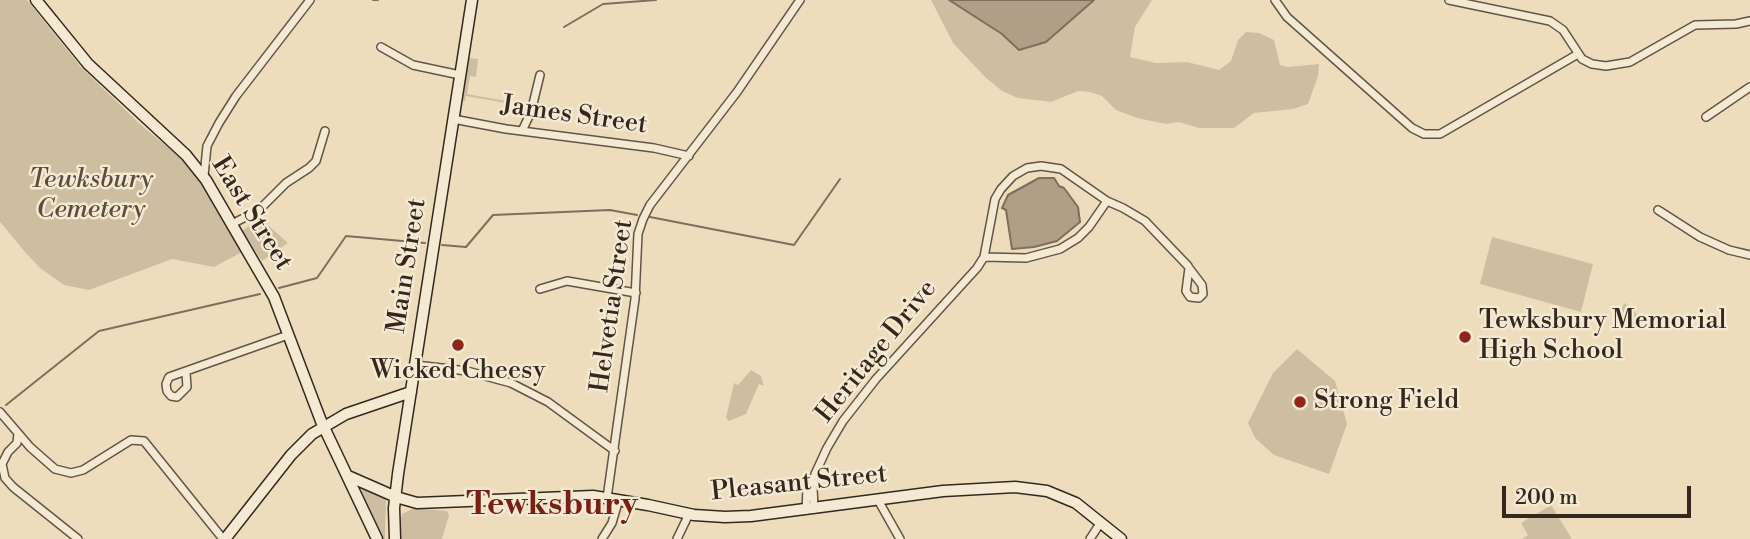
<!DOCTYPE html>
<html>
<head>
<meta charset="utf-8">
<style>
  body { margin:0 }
  #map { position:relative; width:1750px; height:539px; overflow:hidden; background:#eeddbc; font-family:"Libre Bodoni",serif }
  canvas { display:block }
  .scale { position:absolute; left:1502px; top:486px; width:189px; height:32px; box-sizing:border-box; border:4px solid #34271e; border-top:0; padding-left:9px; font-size:21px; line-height:24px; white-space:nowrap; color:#34271e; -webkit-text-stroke:5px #f4e9d3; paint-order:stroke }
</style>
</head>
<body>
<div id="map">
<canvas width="1750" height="539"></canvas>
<div class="scale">200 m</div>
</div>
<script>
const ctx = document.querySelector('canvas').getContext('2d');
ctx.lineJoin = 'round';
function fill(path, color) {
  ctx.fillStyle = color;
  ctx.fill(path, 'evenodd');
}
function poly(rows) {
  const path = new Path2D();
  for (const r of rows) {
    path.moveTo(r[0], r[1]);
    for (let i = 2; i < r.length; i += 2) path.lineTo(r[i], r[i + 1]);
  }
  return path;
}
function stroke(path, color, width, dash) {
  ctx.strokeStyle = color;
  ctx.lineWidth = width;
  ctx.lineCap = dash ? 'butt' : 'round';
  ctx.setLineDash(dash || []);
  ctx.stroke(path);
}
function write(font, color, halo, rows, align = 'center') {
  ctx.font = font + ' "Libre Bodoni",serif';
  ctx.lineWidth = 5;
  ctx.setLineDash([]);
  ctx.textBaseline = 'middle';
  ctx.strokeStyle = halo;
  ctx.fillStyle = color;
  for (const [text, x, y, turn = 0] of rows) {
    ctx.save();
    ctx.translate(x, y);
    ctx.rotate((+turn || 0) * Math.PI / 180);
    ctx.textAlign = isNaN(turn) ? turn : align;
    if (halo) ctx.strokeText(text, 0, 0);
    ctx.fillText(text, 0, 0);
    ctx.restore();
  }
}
const green = poly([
  [0,0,27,0,81,67,141,125,178,156,193,172,212,201,242,252,214,267,172,259,89,290,64,285,40,268,25,252,0,222],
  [931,0,1152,0,1135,27,1130,57,1156,63,1187,62,1219,70,1231,61,1238,40,1246,32,1259,33,1274,40,1280,65,1288,67,1319,64,1318,76,1308,104,1293,109,1254,113,1234,128,1199,128,1179,122,1166,124,1137,118,1116,110,1102,96,1090,92,1078,91,1051,102,1018,98,1002,91,985,77,953,43],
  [469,58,478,59,476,77,470,76,467,94,506,101,506,103,466,96,465,101,461,101],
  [260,218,288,243,262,261,242,231],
  [1492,237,1593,264,1581,312,1480,284],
  [1624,303,1633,308,1640,322,1618,327,1616,324],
  [1297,349,1335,381,1347,424,1329,474,1274,455,1255,438,1248,423,1273,373],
  [751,370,761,376,764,386,759,384,746,414,729,421,726,418,734,383,738,385],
  [362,489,386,499,385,539,380,539,361,493],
  [1551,505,1572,539,1522,539,1528,535,1521,523],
  [414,508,447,511,449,515,442,539,401,539,399,525,402,514]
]);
const water = poly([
  [949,0,1094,0,1046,42,1019,50,1002,34,949,0],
  [1039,178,1054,178,1059,186,1064,188,1078,207,1080,222,1057,241,1034,247,1012,249,1006,210,1002,208,1008,195,1039,178]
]);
const stream = poly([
  [373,0,378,0],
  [564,27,603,4,656,0],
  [650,217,794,245,840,179],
  [442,245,466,247,493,215,610,210,637,215],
  [279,288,317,278,346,236,425,243],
  [6,405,99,331,260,294]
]);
const street = poly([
  [1275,0,1287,17,1412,128,1424,134,1440,134,1578,54],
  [1449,0,1550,21,1563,30,1582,59,1592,64,1606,66,1630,62,1695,25,1736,24,1750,21],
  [381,47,413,65,460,75],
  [1706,117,1750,87],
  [453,119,506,129,654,148,689,156],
  [522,131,531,112,540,75],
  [204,176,207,146,219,123,236,96,310,0],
  [1107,201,1123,208,1145,221,1188,266],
  [1658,210,1700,237,1729,250,1750,255],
  [232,224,259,210,286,183,309,168,316,161,325,131],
  [1189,268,1202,285,1203,294,1199,298,1190,297,1186,291,1189,268],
  [540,289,567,281,636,293],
  [416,365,467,371,511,383,548,402,615,451],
  [186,373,187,387,177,397,171,396,167,391,166,384,169,377,288,335],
  [0,412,18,433,17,443,8,452,2,464,5,478,13,487,78,539],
  [18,433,30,447,55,469,71,473,83,470,131,440,144,441,223,539],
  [607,498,635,299,638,234,643,219,650,205,737,92,800,0],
  [878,500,900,539],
  [814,509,813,487,815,474,827,448,843,421,876,379,977,268,984,257,1026,258,1060,249,1078,238,1089,227,1107,201,1061,169,1041,166,1027,168,1013,176,1001,189,995,199,984,257],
  [806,510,807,489,813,480],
  [602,539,612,523,619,499],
  [677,539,689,514],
  [1090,539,1101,522]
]);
const secondary = poly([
  [36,0,88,64,186,155,206,180,274,297,321,421,377,539],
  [348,476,396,497,417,503,593,496,648,505,694,515,725,517,751,516,943,491,1015,487,1047,491,1076,503,1121,539],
  [225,539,291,455,312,434,346,414,411,392],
  [395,539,394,508,398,474,472,0]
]);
const markers = [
  [1465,337,7,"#8f2418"],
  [458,345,7,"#8f2418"],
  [1300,402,7,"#8f2418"]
];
const streetNames = [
  ["James Street",574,116,8],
  ["East Street",251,214,58],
  ["Main Street",408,266,-81],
  ["Helvetia Street",613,306,-82],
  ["Heritage Drive",877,352,-51],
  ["Pleasant Street",799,484,-6]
];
const parkNames = [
  ["Tewksbury",91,181],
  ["Cemetery",91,211]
];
const poiNames = [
  ["Tewksbury Memorial",1479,322],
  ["High School",1479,352],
  ["Wicked Cheesy",458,372,"center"],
  ["Strong Field",1314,402]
];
const districtNames = [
  ["Tewksbury",552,506]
];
fill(green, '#cebea1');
fill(water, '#af9f86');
stroke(water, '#7e6f5c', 2);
stroke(stream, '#7e6f5c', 2);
stroke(street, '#625446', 10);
stroke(secondary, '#34271e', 13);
stroke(street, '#f4e9d3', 7);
stroke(secondary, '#f4e9d3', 10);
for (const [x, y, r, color] of markers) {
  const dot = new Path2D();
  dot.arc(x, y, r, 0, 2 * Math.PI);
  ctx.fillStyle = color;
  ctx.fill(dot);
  stroke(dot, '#f4e9d3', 2.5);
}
write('26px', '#34271e', '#f4e9d3', streetNames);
write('italic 26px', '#5a4d3f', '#f4e9d3', parkNames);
write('26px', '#34271e', '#f4e9d3', poiNames, 'left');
write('bold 33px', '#7a1f14', '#f4e9d3', districtNames);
</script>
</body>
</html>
